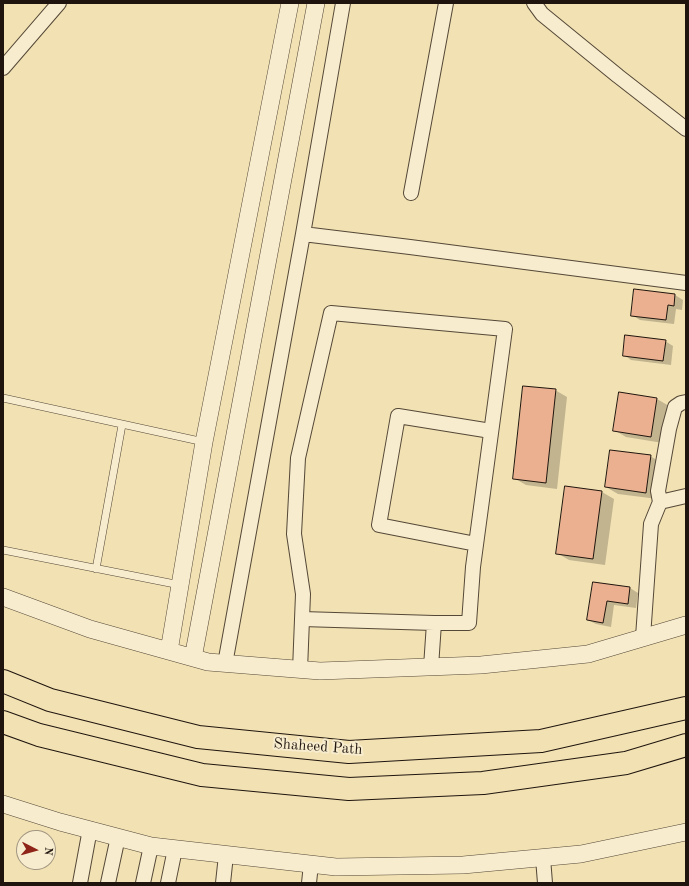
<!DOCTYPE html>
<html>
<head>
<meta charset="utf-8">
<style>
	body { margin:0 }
	#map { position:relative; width:689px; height:886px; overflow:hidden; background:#f2e1b3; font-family:"Old Standard TT",serif }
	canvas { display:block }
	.frame { position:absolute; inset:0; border:4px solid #1f150e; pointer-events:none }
	.north { position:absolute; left:16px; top:830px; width:40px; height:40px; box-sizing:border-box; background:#f7ecce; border:1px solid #a19681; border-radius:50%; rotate:96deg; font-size:11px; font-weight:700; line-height:16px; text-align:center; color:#1f150e }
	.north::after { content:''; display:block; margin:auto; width:14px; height:18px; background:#8f2418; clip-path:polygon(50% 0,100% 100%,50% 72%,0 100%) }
</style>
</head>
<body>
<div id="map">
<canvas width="689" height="886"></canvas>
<div class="frame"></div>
<div class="north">N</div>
</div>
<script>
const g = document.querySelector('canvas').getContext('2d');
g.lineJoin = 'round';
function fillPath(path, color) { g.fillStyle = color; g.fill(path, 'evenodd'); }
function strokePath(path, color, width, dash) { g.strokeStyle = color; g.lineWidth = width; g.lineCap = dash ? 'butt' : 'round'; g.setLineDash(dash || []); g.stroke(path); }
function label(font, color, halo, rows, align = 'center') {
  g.font = font + ' "Old Standard TT",serif'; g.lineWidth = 4; g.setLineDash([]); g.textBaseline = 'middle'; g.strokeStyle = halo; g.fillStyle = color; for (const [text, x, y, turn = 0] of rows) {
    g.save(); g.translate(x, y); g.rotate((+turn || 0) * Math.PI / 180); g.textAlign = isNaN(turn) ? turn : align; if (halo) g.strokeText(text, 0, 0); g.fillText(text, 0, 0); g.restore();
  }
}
fillPath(new Path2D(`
	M 635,290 L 675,295 L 683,300 L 682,310 L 676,309 L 674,324 L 640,320 L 632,315 Z
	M 665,341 L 673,346 L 671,365 L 631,360 L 624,355 Z
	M 555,390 L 567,397 L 557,489 L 526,485 L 514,478 Z
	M 620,394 L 657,399 L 669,406 L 663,443 L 626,437 L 614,430 Z
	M 650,456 L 662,463 L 658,499 L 618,494 L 606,487 Z
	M 602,492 L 614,499 L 605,565 L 569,560 L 557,553 Z
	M 594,583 L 630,588 L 638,593 L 636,608 L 614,605 L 611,627 L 596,624 L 588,620 Z`), '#0003');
const building = new Path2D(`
	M 634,289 L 675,294 L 674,306 L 668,305 L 666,320 L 631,316 Z
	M 625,335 L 666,340 L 663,361 L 623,356 Z
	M 523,386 L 556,389 L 546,483 L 513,479 Z
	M 619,392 L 657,398 L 651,437 L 613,431 Z
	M 610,450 L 651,455 L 646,493 L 605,487 Z
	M 565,486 L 602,491 L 593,559 L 556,554 Z
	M 593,582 L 630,587 L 628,604 L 607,601 L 603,623 L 587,620 Z`);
fillPath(building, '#eab08f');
strokePath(building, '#1f150e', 1);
const service = new Path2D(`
	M 3,398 L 204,442
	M 3,550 L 180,585
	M 96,569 L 122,425`);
const minor = new Path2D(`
	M 534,3 L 542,14 L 618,76 L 686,129
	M 3,68 L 59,3
	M 411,193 L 446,3
	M 303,234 L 410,247 L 686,283
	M 660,502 L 686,496
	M 476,544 L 379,525 L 398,416 L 491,431
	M 302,619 L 434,623
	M 643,637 L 651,524 L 660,502 L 658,491 L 669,429 L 675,407 L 681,403 L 686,402
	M 225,664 L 303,234 L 343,3
	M 300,670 L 303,594 L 294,534 L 298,458 L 331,313 L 505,329 L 473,567 L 469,623 L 434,623 L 431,667
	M 543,858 L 545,883
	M 80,883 L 90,829
	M 108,883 L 118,837
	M 143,883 L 151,846
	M 168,883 L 175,849
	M 223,883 L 226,855
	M 309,883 L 311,864`);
const tertiary = new Path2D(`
	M 3,597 L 90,629 L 208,662 L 320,671 L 481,665 L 588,654 L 686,625
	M 169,651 L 204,442 L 290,3
	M 193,658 L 316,3
	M 3,804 L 60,822 L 151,846 L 336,867 L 463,865 L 581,854 L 686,832`);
const trunk = new Path2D(`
	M 3,681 L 50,700 L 198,737 L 349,752 L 541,741 L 686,708
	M 3,722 L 39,735 L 202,775 L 349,789 L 483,783 L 626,763 L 686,745`);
strokePath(service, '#544837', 8);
strokePath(minor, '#544837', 16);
strokePath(tertiary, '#544837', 18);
strokePath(trunk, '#1f150e', 24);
strokePath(service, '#f7ecce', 7);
strokePath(minor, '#f7ecce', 14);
strokePath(tertiary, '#f7ecce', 17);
strokePath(trunk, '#f2e1b3', 22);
label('15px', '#1f150e', '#f7ecce', [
	["Shaheed Path",318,747,4]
]);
</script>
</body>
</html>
